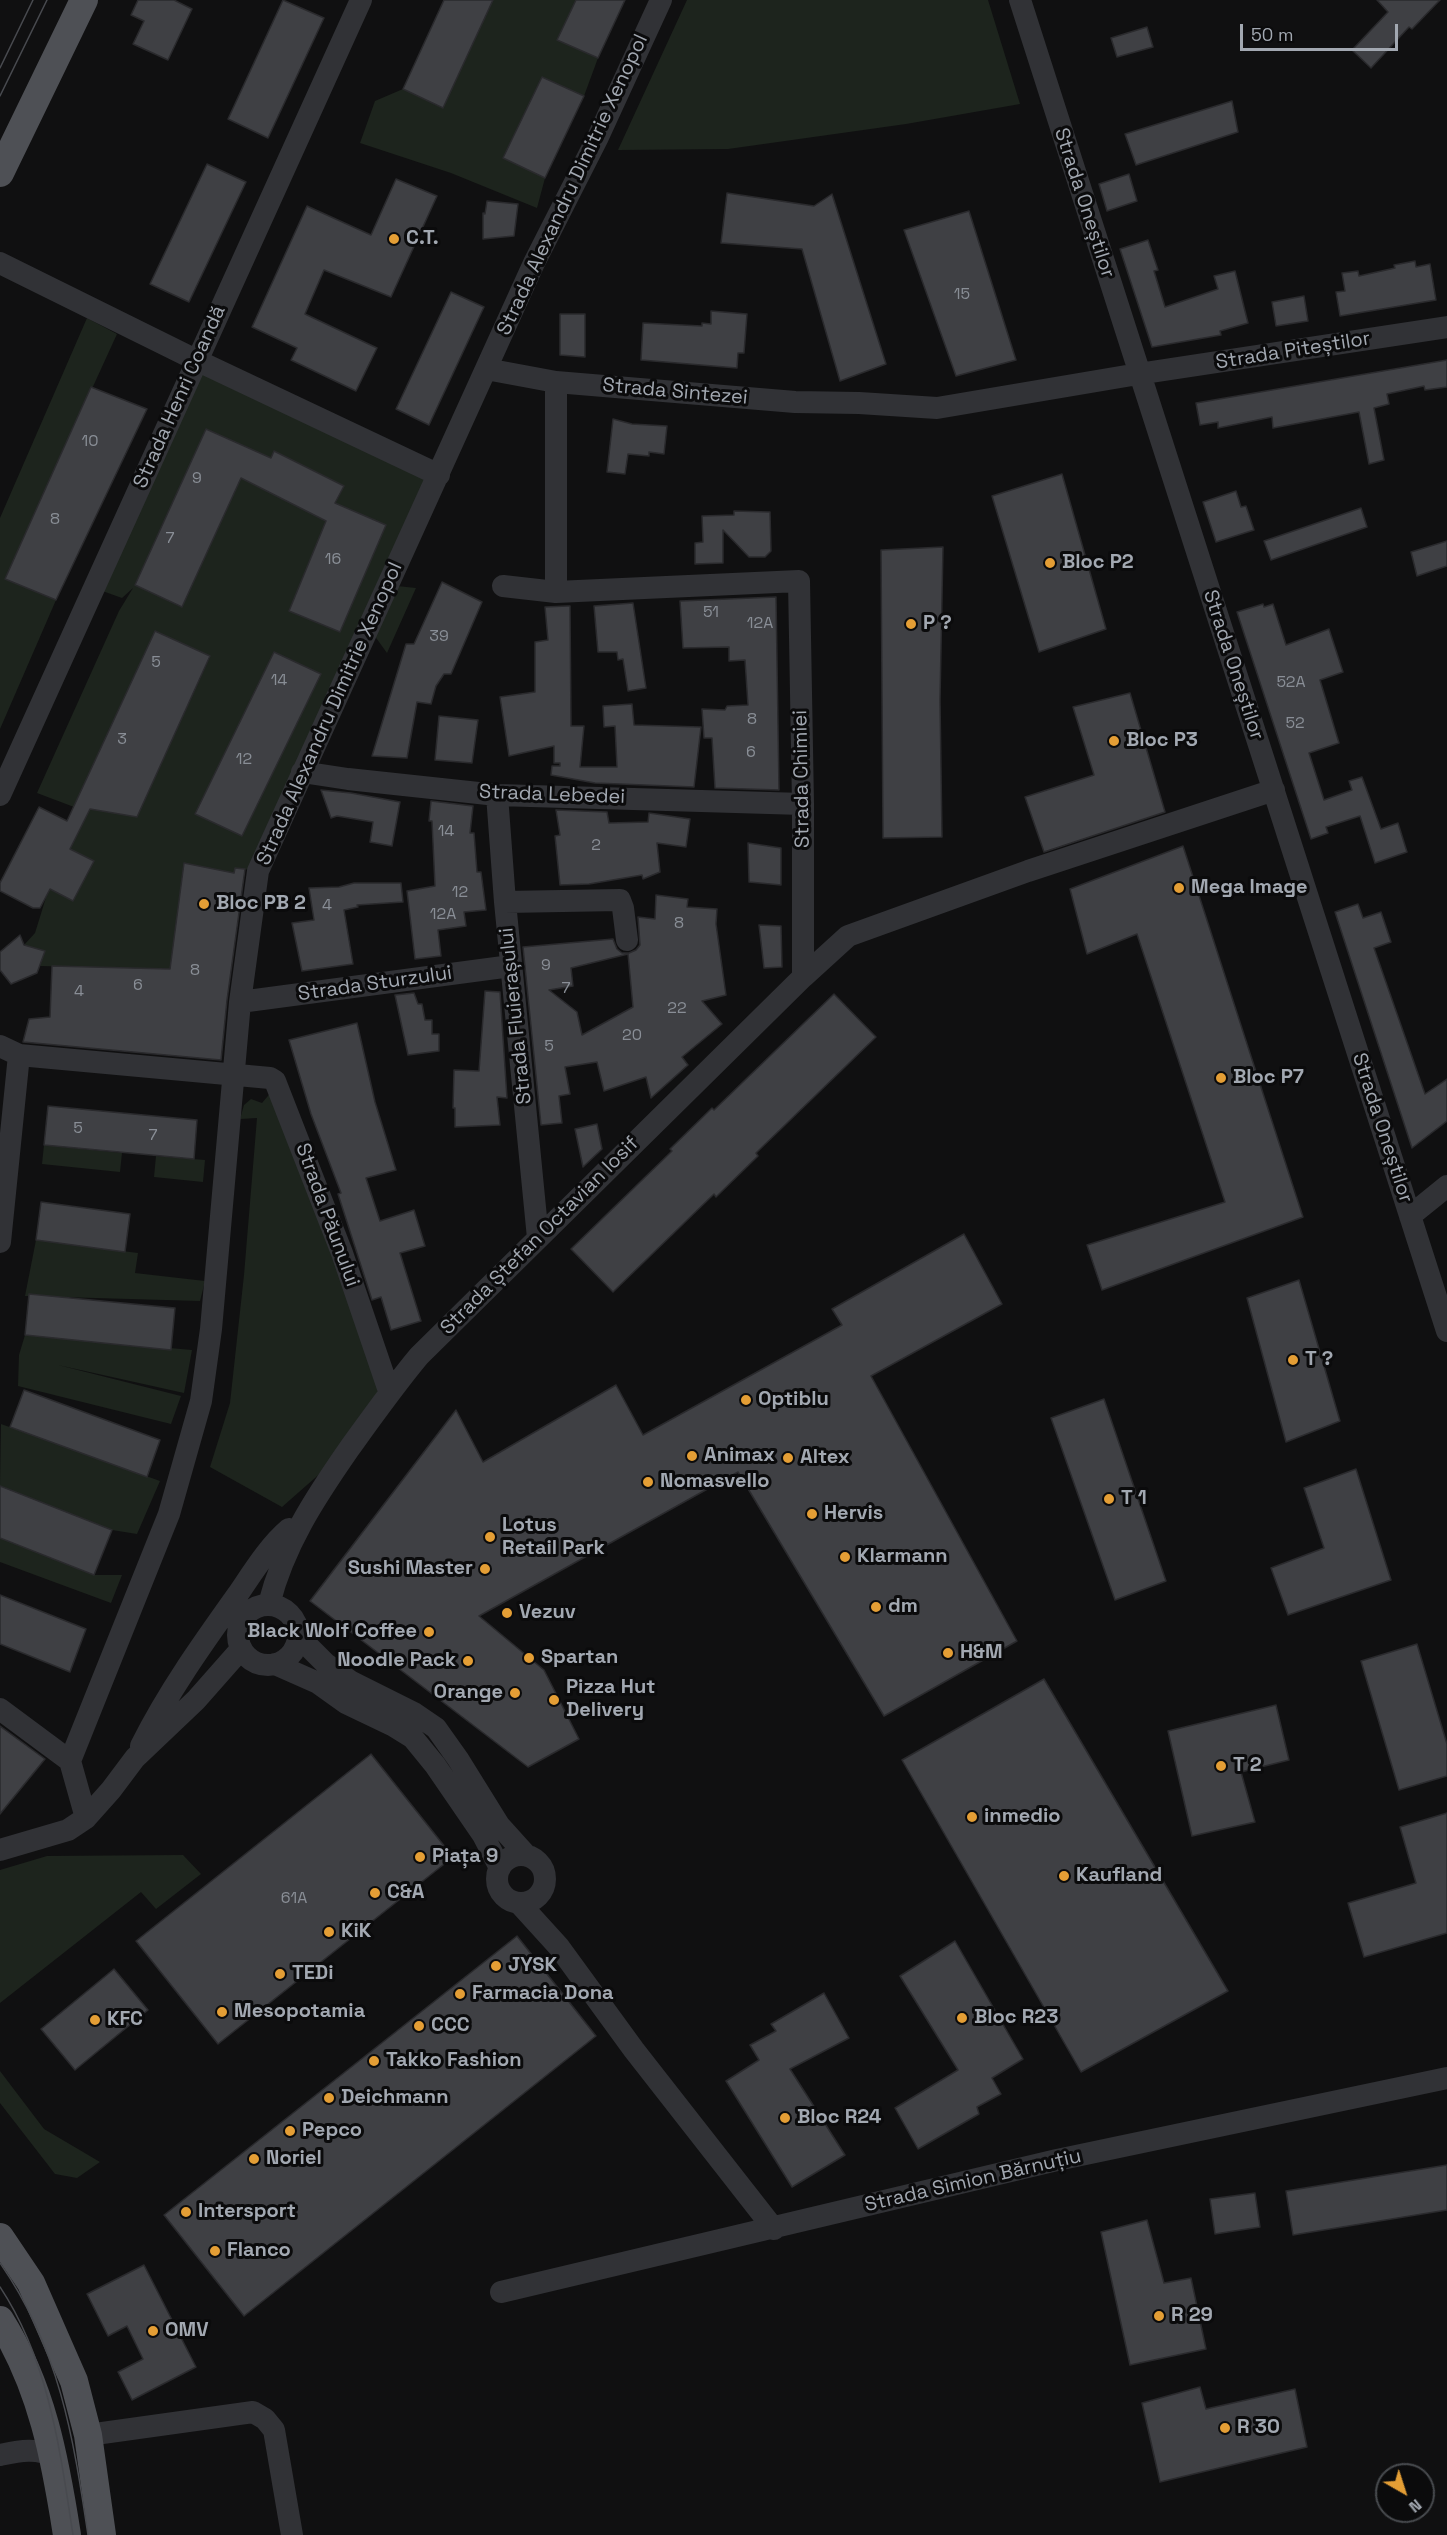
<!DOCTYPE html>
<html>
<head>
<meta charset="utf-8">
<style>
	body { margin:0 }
	#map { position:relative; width:1447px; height:2535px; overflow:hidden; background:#101011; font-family:"Space Grotesk",sans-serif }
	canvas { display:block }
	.north { position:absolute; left:1375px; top:2463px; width:60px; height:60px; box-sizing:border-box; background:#0b0b0c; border:2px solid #474a4e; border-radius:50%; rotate:141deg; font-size:16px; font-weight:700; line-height:24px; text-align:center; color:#a2a8b1 }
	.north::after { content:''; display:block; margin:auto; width:21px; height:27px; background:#e49e35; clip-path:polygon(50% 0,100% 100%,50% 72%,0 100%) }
	.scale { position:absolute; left:1240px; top:24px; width:158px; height:27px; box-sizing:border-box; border:3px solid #a2a8b1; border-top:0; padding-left:8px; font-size:18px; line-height:21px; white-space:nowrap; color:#a2a8b1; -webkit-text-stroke:4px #0b0b0c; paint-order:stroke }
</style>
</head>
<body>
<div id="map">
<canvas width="1447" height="2535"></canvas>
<div class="north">N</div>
<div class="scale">50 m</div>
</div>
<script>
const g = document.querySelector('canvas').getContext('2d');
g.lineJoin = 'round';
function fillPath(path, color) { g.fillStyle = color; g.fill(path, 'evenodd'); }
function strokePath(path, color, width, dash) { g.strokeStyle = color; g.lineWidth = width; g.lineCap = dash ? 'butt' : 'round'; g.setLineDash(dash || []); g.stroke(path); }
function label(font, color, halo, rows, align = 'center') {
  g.font = font + ' "Space Grotesk",sans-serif'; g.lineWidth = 6; g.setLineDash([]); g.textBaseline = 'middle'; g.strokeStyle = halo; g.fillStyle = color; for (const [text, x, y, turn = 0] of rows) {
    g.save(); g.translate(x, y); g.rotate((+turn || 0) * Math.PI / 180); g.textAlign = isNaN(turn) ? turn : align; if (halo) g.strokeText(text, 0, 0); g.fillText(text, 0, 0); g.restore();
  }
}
fillPath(new Path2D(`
	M 493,0 L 576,0 L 558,40 L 598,58 L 584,96 L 542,77 L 503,158 L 545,178 L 537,208 L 451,173 L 360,143 L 375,101 L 403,89 L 442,108 Z
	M 687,0 L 988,0 L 1020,104 L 906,124 L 728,149 L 618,150 Z
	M 87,318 L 117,334 L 5,579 L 56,600 L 0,729 L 0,518 Z
	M 196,360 L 439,475 L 258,871 L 236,868 L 234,873 L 184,863 L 170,969 L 40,966 L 45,951 L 24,945 L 35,933 L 74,807 L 37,793 L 119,611 L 133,588 L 122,598 L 94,588 ZM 206,430 L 181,607 L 135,585 ZM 274,452 L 344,486 L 326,521 ZM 155,631 L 210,657 L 137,816 L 74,806 ZM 274,652 L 320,674 L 196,813 Z
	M 397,586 L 416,588 L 387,653 L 374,635 Z
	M 278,1084 L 381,1370 L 376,1401 L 324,1470 L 282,1507 L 210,1467 L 230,1403 L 244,1275 L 257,1118 L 240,1119 L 244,1105 L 251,1099 L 262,1103 Z
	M 44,1145 L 122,1153 L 120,1172 L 42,1164 Z
	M 156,1156 L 205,1160 L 203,1182 L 154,1177 Z
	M 36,1240 L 138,1253 L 135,1273 L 205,1281 L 200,1301 L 25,1296 Z
	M 25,1335 L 192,1350 L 184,1393 L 58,1365 L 181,1396 L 171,1424 L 18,1386 L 19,1355 Z
	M 1,1424 L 160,1481 L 137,1534 L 112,1530 L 0,1486 Z
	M 0,1538 L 94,1575 L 122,1575 L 111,1603 L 0,1562 Z
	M 183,1855 L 201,1874 L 156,1909 L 141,1892 L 0,2003 L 0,1870 L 47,1856 Z
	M 0,2071 L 44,2129 L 100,2162 L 77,2178 L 55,2174 L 0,2103 Z`), '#1d241d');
const building = new Path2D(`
	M 138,0 L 174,0 L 192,9 L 168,60 L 133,44 L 144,21 L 131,15 Z
	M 283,0 L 324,18 L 268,138 L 228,119 Z
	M 444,0 L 493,0 L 443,108 L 403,89 Z
	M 576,0 L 625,0 L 598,58 L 557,40 Z
	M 1377,0 L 1440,0 L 1412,29 L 1409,27 L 1371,68 L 1352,50 L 1388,12 Z
	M 1147,27 L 1153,47 L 1117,57 L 1111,38 Z
	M 542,77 L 584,96 L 545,178 L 503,158 Z
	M 1232,101 L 1238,132 L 1136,165 L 1125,134 Z
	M 207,164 L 246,182 L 189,302 L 150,284 Z
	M 1129,174 L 1137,201 L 1107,211 L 1099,184 Z
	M 396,179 L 437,196 L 391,297 L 324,270 L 305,314 L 377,348 L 356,391 L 291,360 L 297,348 L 252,327 L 307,206 L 371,235 Z
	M 727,193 L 814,206 L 832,194 L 886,364 L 840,381 L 802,249 L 721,243 Z
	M 487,201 L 518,204 L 514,236 L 483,239 L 483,213 L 485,214 Z
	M 969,211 L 1016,360 L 956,376 L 904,230 Z
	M 1148,240 L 1158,270 L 1154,271 L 1165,307 L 1218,289 L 1214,276 L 1235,271 L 1248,323 L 1220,331 L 1221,335 L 1152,347 L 1120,249 Z
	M 1415,261 L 1416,267 L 1430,264 L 1436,300 L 1340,316 L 1336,292 L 1345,291 L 1342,273 L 1358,271 L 1359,276 L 1395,268 L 1394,265 Z
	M 451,292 L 484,307 L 429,425 L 396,409 Z
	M 1304,296 L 1308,321 L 1276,326 L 1272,302 Z
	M 711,311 L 747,314 L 744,353 L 738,353 L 737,368 L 641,360 L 643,323 L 702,326 L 702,323 L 711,324 Z
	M 560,314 L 585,314 L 585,357 L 560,355 Z
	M 1447,360 L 1447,387 L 1425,390 L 1424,386 L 1387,394 L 1389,404 L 1374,408 L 1384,460 L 1369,464 L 1359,412 L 1273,428 L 1272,417 L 1218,428 L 1218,422 L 1200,425 L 1196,403 Z
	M 91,387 L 147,409 L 56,600 L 5,579 Z
	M 613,419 L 632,424 L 667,426 L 664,454 L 649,452 L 649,456 L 628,454 L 625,474 L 607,472 Z
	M 206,429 L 271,458 L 274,451 L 344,486 L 335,503 L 386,525 L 340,632 L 289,611 L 326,521 L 241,478 L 182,607 L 135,585 Z
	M 1062,474 L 1106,629 L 1039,652 L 992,496 Z
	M 1236,491 L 1241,507 L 1246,506 L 1254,530 L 1216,542 L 1203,502 Z
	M 1361,508 L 1367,527 L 1271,560 L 1264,541 Z
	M 734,511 L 770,512 L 771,551 L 765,557 L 749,557 L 723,530 L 723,563 L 695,564 L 695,543 L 703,542 L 702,516 L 734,515 Z
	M 1447,541 L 1447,566 L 1417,576 L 1411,552 Z
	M 943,547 L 940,700 L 942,837 L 883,838 L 881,550 Z
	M 442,582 L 482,602 L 451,674 L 444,674 L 436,686 L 431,704 L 417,702 L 407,758 L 372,756 L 406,644 L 414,644 Z
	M 776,597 L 779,790 L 715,788 L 712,738 L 704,738 L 702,709 L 725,710 L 727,706 L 748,705 L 745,660 L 729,661 L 729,647 L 683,648 L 680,601 Z
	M 633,603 L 646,688 L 628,691 L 623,659 L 618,660 L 617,652 L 598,652 L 594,606 Z
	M 1263,604 L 1264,607 L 1273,604 L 1286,645 L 1329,629 L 1343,672 L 1320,680 L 1339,743 L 1309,753 L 1324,800 L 1352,790 L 1349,781 L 1362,777 L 1381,829 L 1398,823 L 1407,852 L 1375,863 L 1360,816 L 1326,827 L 1328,833 L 1311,839 L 1237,612 Z
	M 567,606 L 570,606 L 571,726 L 584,726 L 580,767 L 617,767 L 615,726 L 604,727 L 603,706 L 632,704 L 634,725 L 701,727 L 694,787 L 595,783 L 551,775 L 552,766 L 560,766 L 560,763 L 554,763 L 554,746 L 509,756 L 500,697 L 535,692 L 535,642 L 548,640 L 545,607 Z
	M 155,631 L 210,656 L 137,817 L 90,809 L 70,849 L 94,861 L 73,901 L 50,889 L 40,908 L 33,908 L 0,891 L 0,883 L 39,807 L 67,821 Z
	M 274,652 L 321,674 L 242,836 L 195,814 Z
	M 1130,693 L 1165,812 L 1044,852 L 1025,797 L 1094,775 L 1073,707 Z
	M 439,716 L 478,720 L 472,763 L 435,760 Z
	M 321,790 L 351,793 L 400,802 L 392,846 L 370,842 L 373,822 L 337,816 L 331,818 Z
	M 431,801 L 473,806 L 470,833 L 474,833 L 477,872 L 481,872 L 486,910 L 464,912 L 466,926 L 438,930 L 441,956 L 415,959 L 407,891 L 435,886 L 432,821 L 429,821 Z
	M 556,810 L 607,812 L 609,823 L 648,822 L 649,813 L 690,819 L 686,847 L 657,843 L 660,872 L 643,879 L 642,875 L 589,884 L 560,885 L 555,836 L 560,835 Z
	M 748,843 L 781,848 L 781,885 L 749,882 Z
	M 1183,846 L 1303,1217 L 1102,1290 L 1087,1245 L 1225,1202 L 1137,934 L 1087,954 L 1070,889 Z
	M 184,863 L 234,873 L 235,868 L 245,869 L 227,1000 L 221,1060 L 23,1042 L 29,1019 L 50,1017 L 52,966 L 170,969 Z
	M 354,883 L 401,883 L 403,902 L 357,905 L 358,907 L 344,910 L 353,964 L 302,971 L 292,923 L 314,920 L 309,888 L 339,887 Z
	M 656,895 L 688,899 L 687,907 L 717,909 L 716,924 L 726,995 L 702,1001 L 722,1024 L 682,1057 L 688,1065 L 651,1098 L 646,1077 L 604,1091 L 597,1062 L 565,1067 L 570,1094 L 559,1096 L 562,1123 L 541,1125 L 523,947 L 613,939 L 617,949 L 622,953 L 629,953 L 636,950 L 640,945 L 638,917 L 655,919 ZM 628,954 L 633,1007 L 582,1035 L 577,1012 L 549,990 L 573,986 L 571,968 Z
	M 1358,904 L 1363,918 L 1381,912 L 1391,942 L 1374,948 L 1425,1094 L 1447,1079 L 1447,1121 L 1412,1148 L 1335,912 Z
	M 759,925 L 781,926 L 782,967 L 764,968 Z
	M 20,935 L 24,945 L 45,951 L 37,973 L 11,984 L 0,970 L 0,952 Z
	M 485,991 L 500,992 L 507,1098 L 497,1097 L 500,1125 L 455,1127 L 455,1108 L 453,1108 L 454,1070 L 479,1071 Z
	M 414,993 L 418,1004 L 422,1004 L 425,1020 L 432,1020 L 432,1034 L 439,1034 L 439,1051 L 408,1055 L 395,995 Z
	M 834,994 L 876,1037 L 756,1153 L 758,1156 L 716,1197 L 714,1194 L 613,1292 L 571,1249 L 672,1151 L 670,1149 L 712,1108 L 714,1110 Z
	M 357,1023 L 375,1102 L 396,1170 L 366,1178 L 380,1221 L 414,1210 L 425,1246 L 400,1253 L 421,1321 L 391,1330 L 381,1297 L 372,1300 L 338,1194 L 341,1193 L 311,1114 L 289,1040 Z
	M 48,1106 L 197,1120 L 194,1159 L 44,1145 Z
	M 597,1124 L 602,1149 L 583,1167 L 575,1129 Z
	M 41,1202 L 130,1214 L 125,1252 L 36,1240 Z
	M 964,1234 L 1002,1304 L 871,1376 L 1017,1641 L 884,1716 L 738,1472 L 479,1616 L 544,1670 L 579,1739 L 528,1767 L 310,1601 L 456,1410 L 483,1462 L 616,1385 L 643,1435 L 842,1325 L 832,1309 Z
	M 1299,1280 L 1340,1421 L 1286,1442 L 1247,1298 Z
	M 29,1294 L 175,1308 L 171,1350 L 25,1335 Z
	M 24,1390 L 160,1440 L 147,1477 L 10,1427 Z
	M 1104,1399 L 1166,1581 L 1115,1600 L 1051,1418 Z
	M 1356,1469 L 1391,1580 L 1288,1615 L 1271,1568 L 1324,1548 L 1304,1488 Z
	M 0,1486 L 112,1530 L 94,1575 L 0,1538 Z
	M 0,1595 L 86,1629 L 70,1672 L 0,1644 Z
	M 1417,1644 L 1447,1744 L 1447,1776 L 1399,1790 L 1361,1661 Z
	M 1044,1679 L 1228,1991 L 1081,2072 L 902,1760 Z
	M 1276,1705 L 1289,1760 L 1241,1772 L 1255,1822 L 1192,1836 L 1168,1731 Z
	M 0,1726 L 45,1759 L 0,1814 Z
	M 371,1754 L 453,1857 L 218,2044 L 136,1941 Z
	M 1447,1813 L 1447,1933 L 1364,1957 L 1348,1903 L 1416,1883 L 1400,1827 Z
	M 517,1936 L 596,2036 L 244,2316 L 164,2215 Z
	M 955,1941 L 1023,2059 L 992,2078 L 1001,2094 L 977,2107 L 979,2114 L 918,2149 L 895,2108 L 958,2070 L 900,1976 Z
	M 114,1969 L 148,2010 L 75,2070 L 41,2029 Z
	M 824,1993 L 849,2038 L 790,2069 L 845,2155 L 792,2187 L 726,2081 L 759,2060 L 750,2045 L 776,2031 L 771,2024 Z
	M 1447,2165 L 1447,2210 L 1293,2235 L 1286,2191 Z
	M 1255,2193 L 1260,2227 L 1215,2234 L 1210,2199 Z
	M 1147,2220 L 1164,2283 L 1191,2278 L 1206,2349 L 1130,2365 L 1101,2232 Z
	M 144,2265 L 196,2367 L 132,2400 L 118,2372 L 143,2359 L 127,2326 L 108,2336 L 87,2294 Z
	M 1200,2387 L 1206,2409 L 1295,2389 L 1307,2447 L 1160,2482 L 1142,2403 Z`);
fillPath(building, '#3f4044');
strokePath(building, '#2a2a2d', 1.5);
strokePath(new Path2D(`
	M 1020,0 L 1447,1331
	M 0,263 L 196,360 L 439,475
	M 486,369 L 556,382 L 556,592
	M 556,382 L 795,402 L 859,403 L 937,408 L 1138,374 L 1447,327
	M 503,586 L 556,592 L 799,581 L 803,804 L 803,977
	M 302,772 L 348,779 L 497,795 L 803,804
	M 0,795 L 361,0
	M 497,795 L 505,902 L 538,1238
	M 505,902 L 620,900 L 623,908 L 627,940
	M 240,1002 L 511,966
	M 0,1046 L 19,1055 L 270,1078 L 275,1081 L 342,1253 L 389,1391
	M 1410,1216 L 1447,1186
	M 0,1242 L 19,1055
	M 269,1604 C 284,1545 315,1498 349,1449 C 372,1417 394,1386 419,1356 L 803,977 L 848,936 L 1028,871 L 1274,790
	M238 1635a30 30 0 1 1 60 0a30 30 0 1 1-60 0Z
	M 298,1636 L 326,1664 L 350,1681 L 414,1713 L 436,1728 L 458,1759 L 499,1825 L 527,1856
	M 275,1664 L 318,1683 L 346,1703 L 392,1725 L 413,1738 L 435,1765 L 483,1835 L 500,1868
	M 0,1709 L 70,1761
	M 141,1746 C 168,1692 203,1643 238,1594 C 253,1572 269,1546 289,1529
	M 86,1818 L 70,1761 L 169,1514 L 201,1401 L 211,1329 L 240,1002 L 258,871 L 534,263 L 598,137 L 661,0
	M 0,1850 L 68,1830 L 86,1818 L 111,1790 L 135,1758 L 196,1700 L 241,1649
	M497 1879a24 24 0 1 1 48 0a24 24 0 1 1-48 0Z
	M 519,1903 L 559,1947 L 634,2050 L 774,2229
	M 501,2292 L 1057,2160 L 1447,2078
	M 88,2435 L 253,2412 L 265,2419 L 274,2430 L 292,2535
	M 0,2455 C 19,2451 37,2447 55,2457`), '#313236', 22);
strokePath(new Path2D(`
	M 0,173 L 84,0
	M 0,2237 L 31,2283 L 74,2381 L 88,2435 L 102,2535
	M 0,2320 C 42,2387 55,2458 67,2535`), '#4e5055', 28);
strokePath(new Path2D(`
	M 0,68 L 33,0
	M 0,96 L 47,0
	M 0,2263 C 59,2348 73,2435 88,2535
	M 0,2287 C 49,2361 60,2450 73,2535`), '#484a4f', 1.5);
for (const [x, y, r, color] of [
	[394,239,6,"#e49e35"],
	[1050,563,6,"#e49e35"],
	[911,624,6,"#e49e35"],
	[1114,741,6,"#e49e35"],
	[1179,888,6,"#e49e35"],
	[204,904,6,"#e49e35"],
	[1221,1078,6,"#e49e35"],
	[1293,1360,6,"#e49e35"],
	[746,1400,6,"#e49e35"],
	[692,1456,6,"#e49e35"],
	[788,1458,6,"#e49e35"],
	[648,1482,6,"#e49e35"],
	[1109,1499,6,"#e49e35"],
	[812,1514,6,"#e49e35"],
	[490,1537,6,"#e49e35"],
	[845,1557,6,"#e49e35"],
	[485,1569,6,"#e49e35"],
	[876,1607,6,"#e49e35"],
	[507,1613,6,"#e49e35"],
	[429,1632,6,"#e49e35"],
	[948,1653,6,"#e49e35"],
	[529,1658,6,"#e49e35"],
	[468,1661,6,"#e49e35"],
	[515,1693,6,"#e49e35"],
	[554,1700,6,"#e49e35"],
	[1221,1766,6,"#e49e35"],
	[972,1817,6,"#e49e35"],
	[420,1857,6,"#e49e35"],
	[1064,1876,6,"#e49e35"],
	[375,1893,6,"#e49e35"],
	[329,1932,6,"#e49e35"],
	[496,1966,6,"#e49e35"],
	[280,1974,6,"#e49e35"],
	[460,1994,6,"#e49e35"],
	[222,2012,6,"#e49e35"],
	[962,2018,6,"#e49e35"],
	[95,2020,6,"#e49e35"],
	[419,2026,6,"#e49e35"],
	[374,2061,6,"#e49e35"],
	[329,2098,6,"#e49e35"],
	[785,2118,6,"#e49e35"],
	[290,2131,6,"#e49e35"],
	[254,2159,6,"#e49e35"],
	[186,2212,6,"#e49e35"],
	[215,2251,6,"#e49e35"],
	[1159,2316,6,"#e49e35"],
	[153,2331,6,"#e49e35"],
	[1225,2428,6,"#e49e35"]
]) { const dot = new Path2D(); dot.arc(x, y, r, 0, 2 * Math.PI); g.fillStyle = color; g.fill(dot); strokePath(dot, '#0b0b0c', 2); }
label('16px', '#898e96', null, [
	["15",962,295],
	["10",90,442],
	["9",197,479],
	["8",55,520],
	["7",170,539],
	["16",333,560],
	["51",711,613],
	["12A",760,624],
	["39",439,637],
	["5",156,663],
	["14",279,681],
	["52A",1291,683],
	["8",752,720],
	["52",1295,724],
	["3",122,740],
	["6",751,753],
	["12",244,760],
	["14",446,832],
	["2",596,846],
	["12",460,893],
	["4",327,906],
	["12A",443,915],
	["8",679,924],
	["9",546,966],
	["8",195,971],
	["6",138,986],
	["7",566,989],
	["4",79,992],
	["22",677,1009],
	["20",632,1036],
	["5",549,1047],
	["5",78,1129],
	["7",153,1136],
	["61A",294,1899]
]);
label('20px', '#a2a8b1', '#0b0b0c', [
	["Strada Alexandru Dimitrie Xenopol",573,185,-65],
	["Strada Oneștilor",1084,203,72],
	["Strada Piteștilor",1293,351,-9],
	["Strada Sintezei",675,392,5],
	["Strada Henri Coandă",180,397,-66],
	["Strada Oneștilor",1233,665,72],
	["Strada Alexandru Dimitrie Xenopol",330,714,-66],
	["Strada Chimiei",802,779,-91],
	["Strada Lebedei",552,795,2],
	["Strada Sturzului",375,984,-8],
	["Strada Fluierașului",516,1016,-96],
	["Strada Oneștilor",1382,1128,72],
	["Strada Păunului",327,1215,70],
	["Strada Ștefan Octavian Iosif",540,1236,-45],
	["Strada Simion Bărnuțiu",973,2181,-13]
]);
label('bold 20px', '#a2a8b1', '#0b0b0c', [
	["C.T.",406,239],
	["Bloc P2",1062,563],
	["P ?",923,624],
	["Bloc P3",1126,741],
	["Mega Image",1191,888],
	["Bloc PB 2",216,904],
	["Bloc P7",1233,1078],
	["T ?",1305,1360],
	["Optiblu",758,1400],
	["Animax",704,1456],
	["Altex",800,1458],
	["Nomasvello",660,1482],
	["T 1",1121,1499],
	["Hervis",824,1514],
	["Lotus",502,1526],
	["Retail Park",502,1549],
	["Klarmann",857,1557],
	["Sushi Master",473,1569,"right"],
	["dm",888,1607],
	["Vezuv",519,1613],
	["Black Wolf Coffee",417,1632,"right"],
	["H&M",960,1653],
	["Spartan",541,1658],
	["Noodle Pack",456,1661,"right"],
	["Pizza Hut",566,1688],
	["Delivery",566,1711],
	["Orange",503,1693,"right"],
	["T 2",1233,1766],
	["inmedio",984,1817],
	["Piața 9",432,1857],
	["Kaufland",1076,1876],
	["C&A",387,1893],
	["KiK",341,1932],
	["JYSK",508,1966],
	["TEDi",292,1974],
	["Farmacia Dona",472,1994],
	["Mesopotamia",234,2012],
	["Bloc R23",974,2018],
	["KFC",107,2020],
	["CCC",431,2026],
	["Takko Fashion",386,2061],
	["Deichmann",341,2098],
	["Bloc R24",797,2118],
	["Pepco",302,2131],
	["Noriel",266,2159],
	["Intersport",198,2212],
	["Flanco",227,2251],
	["R 29",1171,2316],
	["OMV",165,2331],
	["R 30",1237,2428]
], 'left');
</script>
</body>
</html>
